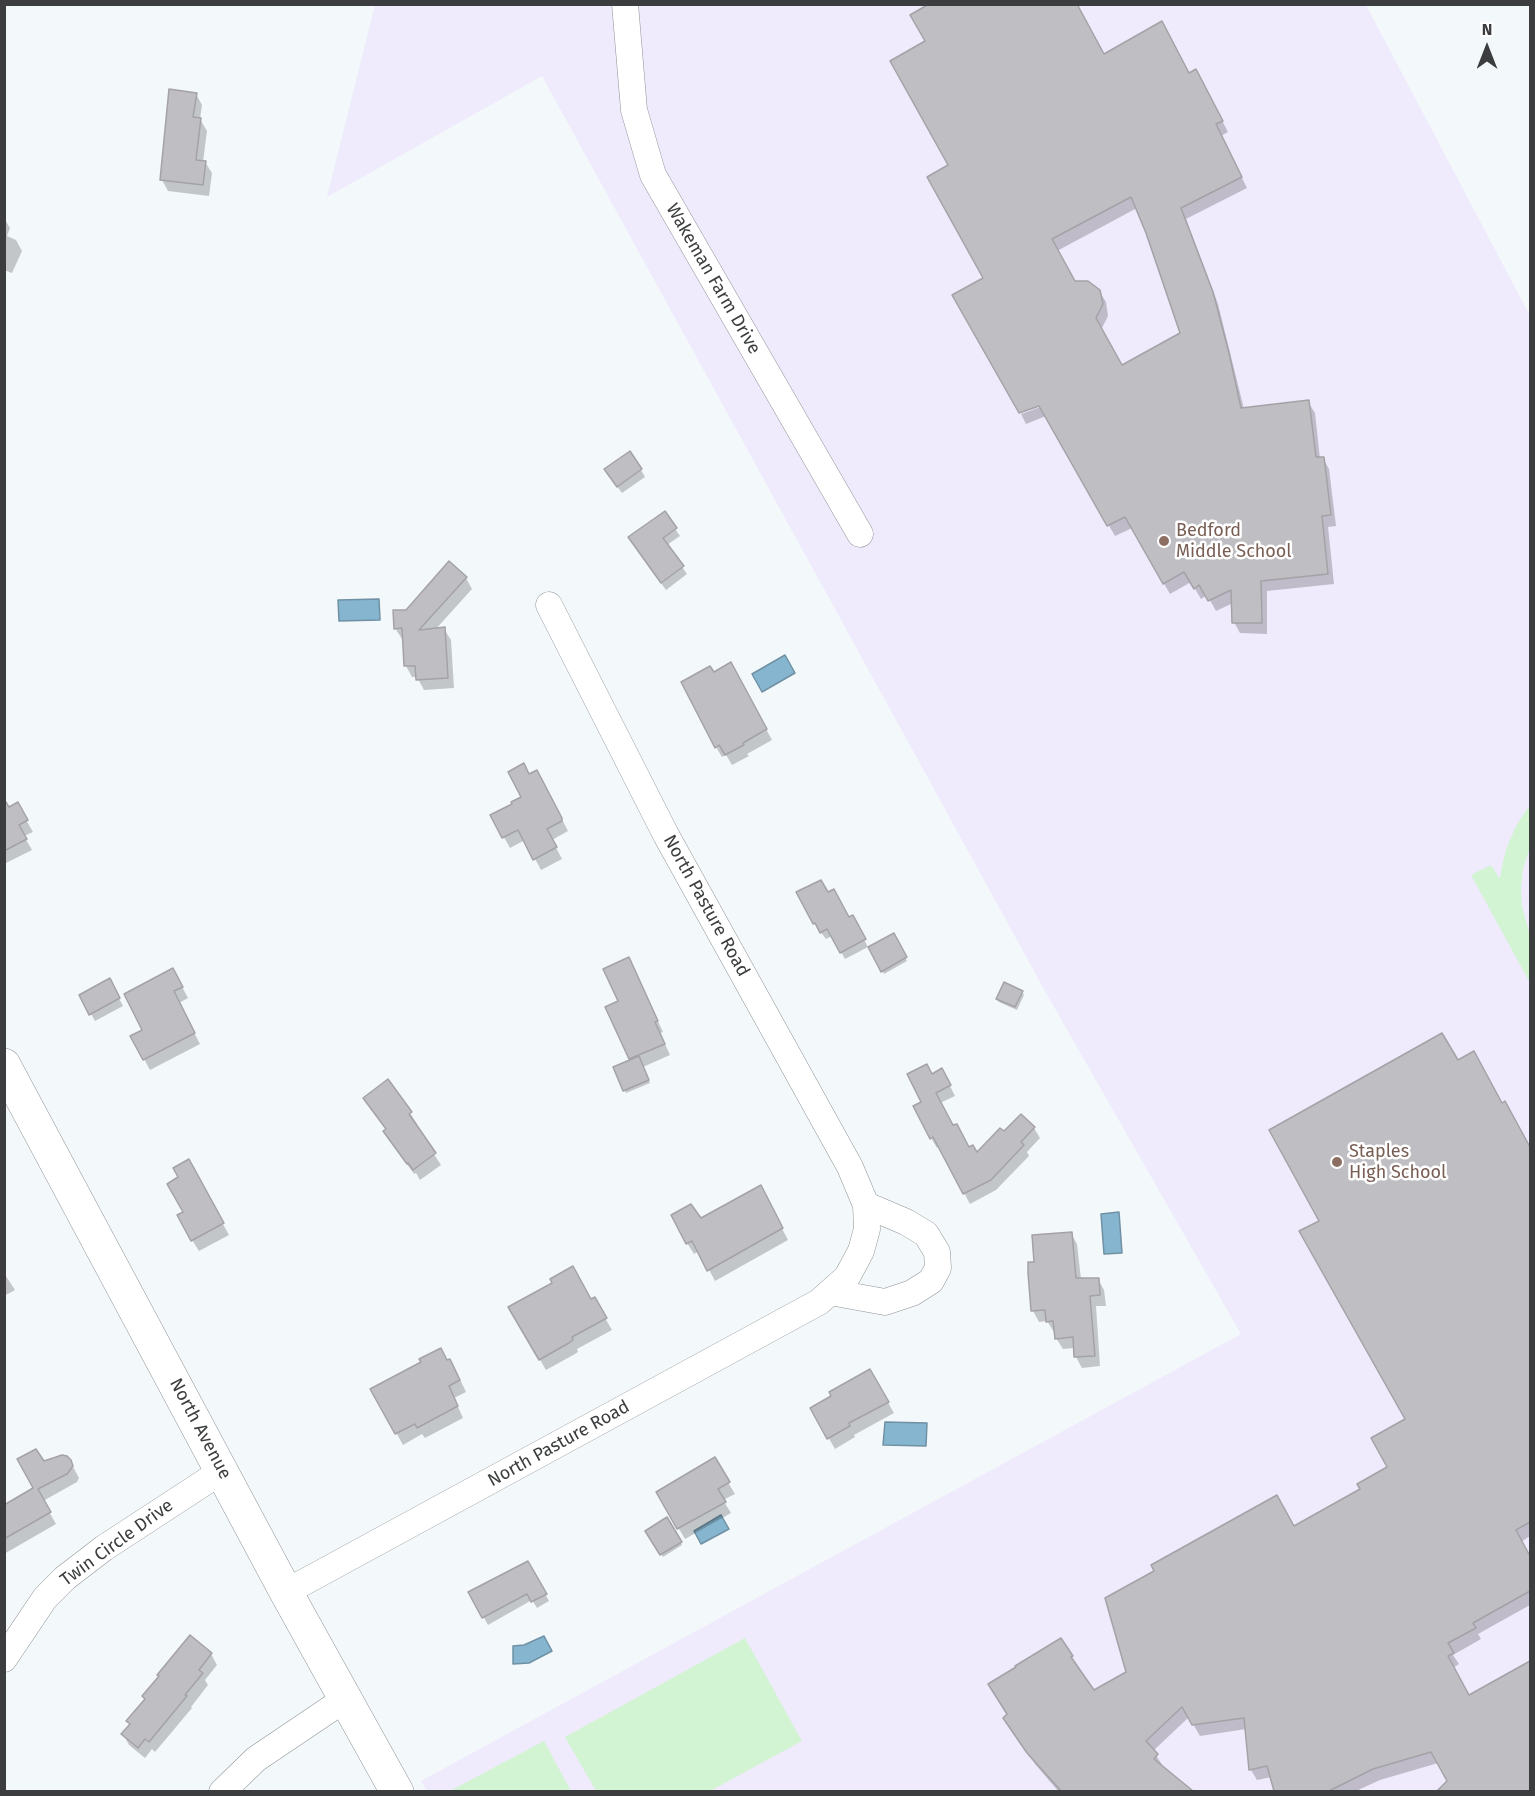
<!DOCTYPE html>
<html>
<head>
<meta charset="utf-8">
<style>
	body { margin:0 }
	#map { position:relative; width:1535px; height:1796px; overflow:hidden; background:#f3f8fb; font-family:"Fira Sans",sans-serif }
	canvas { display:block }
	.frame { position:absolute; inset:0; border:6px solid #3b3d3e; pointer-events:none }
	.north { position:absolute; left:1457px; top:18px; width:60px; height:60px; -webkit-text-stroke:4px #fff; paint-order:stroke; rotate:0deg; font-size:16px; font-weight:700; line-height:24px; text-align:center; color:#3b3d3e }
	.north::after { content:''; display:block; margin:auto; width:21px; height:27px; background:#3b3d3e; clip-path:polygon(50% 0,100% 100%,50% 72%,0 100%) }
</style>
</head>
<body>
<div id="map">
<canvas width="1535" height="1796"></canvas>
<div class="frame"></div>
<div class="north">N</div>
</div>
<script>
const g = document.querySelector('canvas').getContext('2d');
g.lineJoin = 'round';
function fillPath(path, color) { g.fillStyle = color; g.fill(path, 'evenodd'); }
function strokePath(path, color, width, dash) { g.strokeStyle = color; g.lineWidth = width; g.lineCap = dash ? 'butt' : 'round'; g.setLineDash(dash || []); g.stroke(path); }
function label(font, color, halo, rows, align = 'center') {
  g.font = font + ' "Fira Sans",sans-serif'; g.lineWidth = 5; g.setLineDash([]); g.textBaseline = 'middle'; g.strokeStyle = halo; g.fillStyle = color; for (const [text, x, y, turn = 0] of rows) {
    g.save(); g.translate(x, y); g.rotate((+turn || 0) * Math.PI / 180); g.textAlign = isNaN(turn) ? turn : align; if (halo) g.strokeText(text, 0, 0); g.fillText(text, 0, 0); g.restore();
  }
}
fillPath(new Path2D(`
	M 375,5 L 1366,5 L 1530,316 L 1530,1791 L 427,1791 L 421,1781 L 1241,1334 L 1045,991 L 542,76 L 327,197 Z`), '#efeafc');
fillPath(new Path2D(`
	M 1530,805 L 1530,847 L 1523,869 L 1521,888 L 1522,907 L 1530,935 L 1530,983 L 1471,875 L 1491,865 L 1500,879 C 1503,852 1513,827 1530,805 Z
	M 745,1638 L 802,1741 L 710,1791 L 596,1791 L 565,1737 Z
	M 544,1741 L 571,1791 L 450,1791 Z`), '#d3f4d3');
const water = new Path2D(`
	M 379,599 L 380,620 L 339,621 L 338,600 Z
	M 785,655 L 795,673 L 762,692 L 752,674 Z
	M 1119,1212 L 1122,1253 L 1104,1254 L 1101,1214 Z
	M 885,1422 L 927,1423 L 926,1446 L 883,1445 Z
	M 721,1515 L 729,1529 L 701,1544 L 694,1531 Z
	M 544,1636 L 552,1651 L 529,1663 L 513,1664 L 513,1646 L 524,1645 Z`);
fillPath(water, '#86b5cf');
strokePath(water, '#7091a4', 1.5);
fillPath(new Path2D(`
	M 1104,56 L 1189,75 L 1202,82 L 1228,132 L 1221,136 L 1247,188 L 1186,219 L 1218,304 L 1244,409 L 1308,402 L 1315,413 L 1320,459 L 1323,458 L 1329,469 L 1336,526 L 1328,527 L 1334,584 L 1267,591 L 1267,634 L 1240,633 L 1234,622 L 1233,603 L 1216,611 L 1207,595 L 1201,599 L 1191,582 L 1170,594 L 1132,528 L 1115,536 L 1046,416 L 1026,424 L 1021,414 L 1046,405 L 985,278 L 950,165 ZM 1137,208 L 1147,232 L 1182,334 L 1122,367 L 1101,330 L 1108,316 L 1106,302 L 1099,291 L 1075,282 L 1057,251 Z
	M 196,94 L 202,105 L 200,119 L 207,131 L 203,162 L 205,162 L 212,173 L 209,196 L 168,191 L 162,180 Z
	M 4,218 L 10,228 L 7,236 L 16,240 L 22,251 L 12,273 L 4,270 Z
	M 641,470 L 645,477 L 622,493 L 610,477 Z
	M 664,513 L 680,536 L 667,545 L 687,574 L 666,590 L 634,545 Z
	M 466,578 L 472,589 L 435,630 L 444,629 L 451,640 L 454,688 L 424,690 L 417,677 L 412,677 L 406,666 L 404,639 L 402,639 L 395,628 Z
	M 713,674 L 737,675 L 772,740 L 747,754 L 749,756 L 732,765 L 726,755 L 722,757 L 716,747 Z
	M 543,783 L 568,831 L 552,840 L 562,859 L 541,870 L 525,840 L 510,848 L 492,816 L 514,805 Z
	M 4,800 L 9,809 L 17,804 L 33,832 L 24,836 L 32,850 L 4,864 Z
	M 798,893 L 827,894 L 849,919 L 852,917 L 868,947 L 845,959 L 832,936 L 826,939 L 819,930 Z
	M 893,935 L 907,961 L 884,974 L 870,947 Z
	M 173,970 L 188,998 L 179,1003 L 200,1044 L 150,1070 L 144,1059 L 144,1031 Z
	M 634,970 L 663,1032 L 660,1033 L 670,1055 L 643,1067 L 650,1083 L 626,1093 L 624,1090 L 631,1061 L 607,1007 L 620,1001 Z
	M 109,980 L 123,1006 L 95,1021 L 81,996 Z
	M 1022,992 L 1024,995 L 1017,1010 L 999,1002 L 997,999 Z
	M 1457,1062 L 1502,1105 L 1504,1103 L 1530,1150 L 1530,1536 L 1521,1542 L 1530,1559 L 1530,1605 L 1478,1634 L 1481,1639 L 1453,1655 L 1459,1664 L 1453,1668 L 1469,1697 L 1527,1665 L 1530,1672 L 1530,1792 L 1439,1792 L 1449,1781 L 1438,1763 L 1380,1780 L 1354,1792 L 1276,1792 L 1272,1777 L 1257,1780 L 1251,1770 L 1246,1729 L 1200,1736 L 1189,1717 L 1153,1751 L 1163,1766 L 1162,1767 L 1190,1792 L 1059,1792 L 1035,1764 L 1011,1729 L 1061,1640 L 1094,1692 L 1128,1673 L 1294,1528 L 1362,1490 L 1390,1468 L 1407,1419 L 1321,1221 Z
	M 932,1076 L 947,1080 L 955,1096 L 940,1103 L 953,1127 L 969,1149 L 977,1154 L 1034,1128 L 1040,1138 L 1027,1152 L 1029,1156 L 996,1190 L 970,1204 L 939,1146 L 937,1148 L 931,1138 L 923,1103 Z
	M 388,1082 L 410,1113 L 417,1124 L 415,1125 L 441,1165 L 420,1180 L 416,1173 L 414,1174 L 391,1142 L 387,1130 L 371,1109 Z
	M 188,1161 L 229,1235 L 199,1251 L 192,1240 L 185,1213 L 180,1178 Z
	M 766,1198 L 788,1240 L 715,1281 L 699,1251 L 694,1254 L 687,1243 L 700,1220 Z
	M 1071,1233 L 1077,1244 L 1081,1279 L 1098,1279 L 1104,1290 L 1106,1306 L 1096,1306 L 1100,1366 L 1082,1368 L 1076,1357 L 1075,1348 L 1063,1349 L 1056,1338 L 1056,1332 L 1054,1332 L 1047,1321 L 1039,1322 L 1033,1311 L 1036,1263 Z
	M 4,1273 L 15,1290 L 4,1296 Z
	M 594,1299 L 612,1330 L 577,1349 L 578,1352 L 575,1354 L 546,1370 L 510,1308 L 591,1301 Z
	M 447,1362 L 456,1371 L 466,1392 L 454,1398 L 463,1418 L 425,1438 L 422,1434 L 403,1445 L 372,1389 Z
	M 870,1371 L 894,1413 L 854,1435 L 855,1437 L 835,1449 L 812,1409 L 833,1397 Z
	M 714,1459 L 735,1494 L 723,1500 L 731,1513 L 685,1539 L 658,1493 Z
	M 70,1461 L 79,1478 L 77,1482 L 43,1501 L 56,1524 L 4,1554 L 4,1507 L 35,1488 L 43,1463 Z
	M 666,1519 L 682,1545 L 663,1557 L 647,1531 Z
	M 528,1563 L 549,1601 L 537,1608 L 532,1600 L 488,1625 L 470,1592 Z
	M 211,1654 L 217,1665 L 205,1680 L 208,1685 L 191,1707 L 192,1708 L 155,1752 L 152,1749 L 145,1758 L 129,1745 L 123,1734 L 130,1725 L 128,1721 Z`), '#0003');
const building = new Path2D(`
	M 929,4 L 1077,4 L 1104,54 L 1162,21 L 1189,73 L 1196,69 L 1223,121 L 1216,124 L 1242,177 L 1181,208 L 1213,292 L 1229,353 L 1241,408 L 1309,400 L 1316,457 L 1324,457 L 1331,515 L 1322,516 L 1328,574 L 1261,581 L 1262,623 L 1232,623 L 1231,590 L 1208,601 L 1199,585 L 1194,589 L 1184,572 L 1163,584 L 1125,517 L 1107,526 L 1039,406 L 1019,413 L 952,295 L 983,278 L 927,177 L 948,165 L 890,61 L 925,41 L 910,15 ZM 1131,197 L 1146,233 L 1180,333 L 1122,365 L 1096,318 L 1103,304 L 1100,290 L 1088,281 L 1075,281 L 1052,239 Z
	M 169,89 L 197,93 L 193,117 L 201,118 L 196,160 L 206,161 L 203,185 L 160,180 Z
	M 630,451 L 642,469 L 617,487 L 604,469 Z
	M 665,511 L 677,528 L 663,538 L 684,566 L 661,583 L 628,537 Z
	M 449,561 L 467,577 L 419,630 L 445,627 L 448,678 L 416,680 L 415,666 L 404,666 L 402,628 L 394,629 L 393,610 L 406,610 Z
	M 731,662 L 767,729 L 743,743 L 744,745 L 725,755 L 719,745 L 715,748 L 681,682 L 710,666 L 714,672 Z
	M 524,763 L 529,774 L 537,770 L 562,818 L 562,821 L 547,829 L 557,847 L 533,860 L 518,830 L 502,838 L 490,815 L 512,804 L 511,802 L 521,797 L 508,772 Z
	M 4,799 L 9,807 L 18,802 L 28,820 L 19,825 L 27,839 L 4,851 Z
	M 821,880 L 828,892 L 834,889 L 849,917 L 853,915 L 866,939 L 840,953 L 827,929 L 820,933 L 815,923 L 813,924 L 796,892 Z
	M 894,933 L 907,957 L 881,972 L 868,947 Z
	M 629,957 L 658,1021 L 655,1022 L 665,1044 L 629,1059 L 605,1007 L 618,1001 L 603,969 Z
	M 173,968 L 183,987 L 174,991 L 195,1033 L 143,1060 L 130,1036 L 142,1030 L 124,994 Z
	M 110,978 L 120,998 L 89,1015 L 79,995 Z
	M 1004,982 L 1023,991 L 1015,1007 L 996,999 Z
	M 1442,1033 L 1458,1060 L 1474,1051 L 1502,1103 L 1505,1101 L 1530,1147 L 1530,1522 L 1516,1530 L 1530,1556 L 1530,1591 L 1473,1623 L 1476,1628 L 1448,1643 L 1454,1653 L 1448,1656 L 1469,1695 L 1530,1661 L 1530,1791 L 1437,1791 L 1447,1781 L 1431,1752 L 1373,1769 L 1329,1791 L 1274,1791 L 1267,1766 L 1249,1770 L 1244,1718 L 1192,1725 L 1182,1707 L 1146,1741 L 1158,1754 L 1154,1759 L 1193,1791 L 1061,1791 L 1027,1753 L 1003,1718 L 1007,1714 L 988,1684 L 1016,1667 L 1015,1666 L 1061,1638 L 1073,1656 L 1071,1657 L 1094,1690 L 1126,1672 L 1105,1598 L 1154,1571 L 1151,1565 L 1277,1495 L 1294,1526 L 1360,1489 L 1357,1484 L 1387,1467 L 1371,1438 L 1405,1419 L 1299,1231 L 1319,1221 L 1269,1130 Z
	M 639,1056 L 649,1080 L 623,1091 L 613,1067 Z
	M 927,1064 L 932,1074 L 942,1068 L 951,1085 L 936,1093 L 953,1125 L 957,1124 L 969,1147 L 973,1145 L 977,1152 L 1000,1128 L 1004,1131 L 1021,1114 L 1035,1127 L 1021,1142 L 1024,1145 L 991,1180 L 963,1194 L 933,1137 L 930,1139 L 913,1106 L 921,1102 L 907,1074 Z
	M 388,1079 L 412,1112 L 409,1114 L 436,1153 L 413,1170 L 408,1163 L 407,1164 L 383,1131 L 386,1129 L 363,1098 Z
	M 189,1159 L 224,1223 L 191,1241 L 177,1215 L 183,1212 L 167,1184 L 178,1177 L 173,1168 Z
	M 761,1185 L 783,1228 L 707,1271 L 692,1241 L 686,1244 L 671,1215 L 691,1204 L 701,1218 Z
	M 1072,1232 L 1076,1278 L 1099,1278 L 1100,1295 L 1090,1296 L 1095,1356 L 1074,1357 L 1073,1337 L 1055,1339 L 1053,1321 L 1046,1322 L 1045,1310 L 1031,1311 L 1028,1273 L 1028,1262 L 1034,1262 L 1032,1235 Z
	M 573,1266 L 591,1299 L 595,1297 L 607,1318 L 572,1337 L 573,1340 L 569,1343 L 539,1360 L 508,1307 L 552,1283 L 550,1279 Z
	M 441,1348 L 447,1360 L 450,1359 L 460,1380 L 449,1386 L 458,1406 L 417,1428 L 415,1424 L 395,1434 L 370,1389 L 421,1362 L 419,1359 Z
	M 870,1369 L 889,1402 L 849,1423 L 850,1426 L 827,1439 L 810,1408 L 831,1396 L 829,1392 Z
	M 36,1449 L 44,1461 L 62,1455 L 67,1456 L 71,1460 L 73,1466 L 67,1474 L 38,1489 L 51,1512 L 4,1539 L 4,1505 L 33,1488 L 17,1459 Z
	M 715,1457 L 730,1482 L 718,1489 L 726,1502 L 677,1529 L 656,1492 Z
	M 667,1517 L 682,1542 L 660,1555 L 645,1531 Z
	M 528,1561 L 547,1594 L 531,1602 L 527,1594 L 482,1618 L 468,1592 Z
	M 190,1635 L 212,1653 L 199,1670 L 203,1673 L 185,1695 L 187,1696 L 149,1742 L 145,1739 L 138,1748 L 121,1734 L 130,1724 L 126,1721 L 145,1699 L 142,1696 L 159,1676 L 157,1675 Z`);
fillPath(building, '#bfbec2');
strokePath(building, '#a4a2a7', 1.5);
const street = new Path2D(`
	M 625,4 L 634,110 L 653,175 L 860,534
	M 830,1292 L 885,1302 L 912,1293 L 931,1281 L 938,1268 L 937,1252 L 926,1234 L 906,1222 L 866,1205
	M 286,1592 L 819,1302 L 847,1277 L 861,1251 L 867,1229 L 866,1205 L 850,1167 L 666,835 L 549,605
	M 4,1659 L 45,1598 L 65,1578 L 104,1548 L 222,1471
	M 222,1792 L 256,1759 L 345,1699`);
const secondary = new Path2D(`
	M 4,1065 L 286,1592 L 397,1792`);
strokePath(street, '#909498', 27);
strokePath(secondary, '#909498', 34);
strokePath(street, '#fff', 26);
strokePath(secondary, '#fff', 33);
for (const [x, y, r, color] of [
	[1164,541,6,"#8d6e63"],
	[1337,1162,6,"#8d6e63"]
]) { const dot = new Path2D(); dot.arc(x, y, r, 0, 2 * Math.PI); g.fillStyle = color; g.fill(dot); strokePath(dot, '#fff', 2); }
label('18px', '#3b3d3e', '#fff', [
	["Wakeman Farm Drive",713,279,60],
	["North Pasture Road",706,906,61],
	["North Avenue",200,1429,62],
	["North Pasture Road",559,1444,-29],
	["Twin Circle Drive",117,1543,-36]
]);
label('18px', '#785e54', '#fff', [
	["Bedford",1176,531],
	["Middle School",1176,552],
	["Staples",1349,1152],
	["High School",1349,1173]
], 'left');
</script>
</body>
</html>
